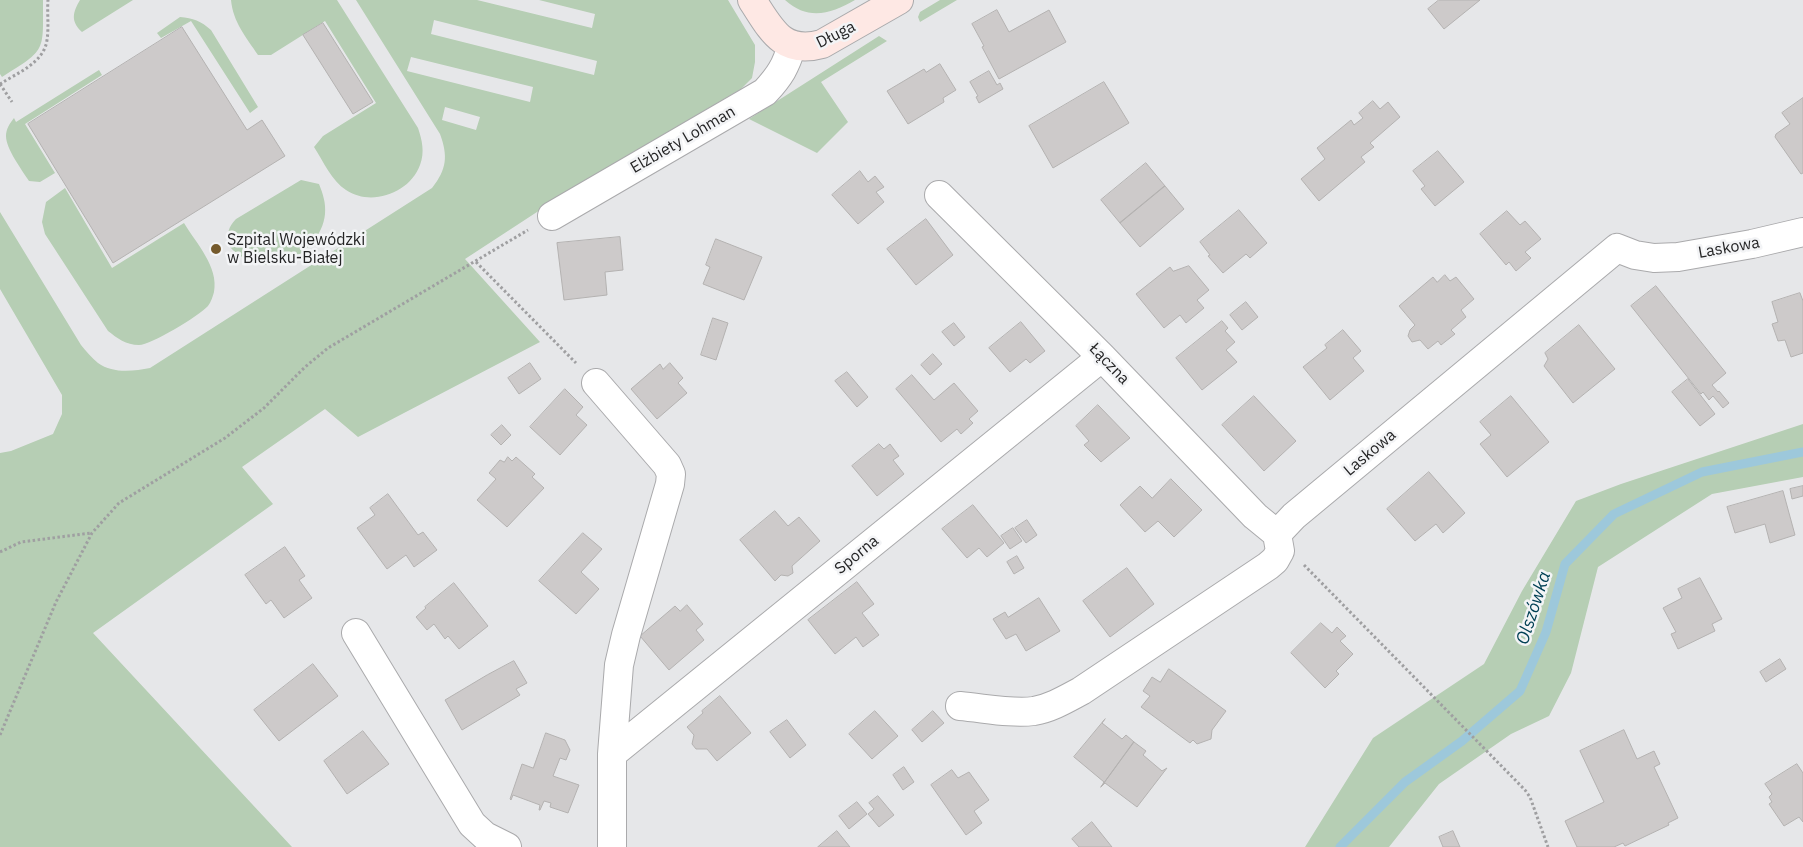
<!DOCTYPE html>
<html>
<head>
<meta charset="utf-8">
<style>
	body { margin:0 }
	canvas { display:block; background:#e6e7e9 }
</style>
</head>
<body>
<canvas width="1803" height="847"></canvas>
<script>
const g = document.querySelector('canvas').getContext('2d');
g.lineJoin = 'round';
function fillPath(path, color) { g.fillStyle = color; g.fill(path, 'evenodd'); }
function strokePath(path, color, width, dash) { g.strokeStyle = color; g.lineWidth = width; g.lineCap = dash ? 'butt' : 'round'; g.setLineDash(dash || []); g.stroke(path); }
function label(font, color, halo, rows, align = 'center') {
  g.font = font + ' "IBM Plex Sans",sans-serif'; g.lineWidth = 5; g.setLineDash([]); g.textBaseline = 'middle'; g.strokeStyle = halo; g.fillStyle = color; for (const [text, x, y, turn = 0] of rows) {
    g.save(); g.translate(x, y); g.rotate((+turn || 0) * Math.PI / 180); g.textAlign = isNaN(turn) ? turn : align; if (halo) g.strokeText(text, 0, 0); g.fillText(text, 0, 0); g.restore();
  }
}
fillPath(new Path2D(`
	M 0,0 L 43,0 C 43,52 47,49 2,77 L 0,74 Z
	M 80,0 L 133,0 L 82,32 C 70,21 73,12 80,0 Z
	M 231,0 L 337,0 L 418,128 C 422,140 425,152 420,165 C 410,193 371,207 346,190 C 332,181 323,161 314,147 L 323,136 L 376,103 L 325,21 L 271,55 L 258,55 C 246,37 233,22 231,0 Z
	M 356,0 L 477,0 L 592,28 L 595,14 L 539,0 L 728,0 L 755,45 L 755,62 L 752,78 L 741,89 L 586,180 L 465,259 L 540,342 L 358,437 L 325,409 L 242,467 L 273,504 L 93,633 L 292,847 L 0,847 L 0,453 L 11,451 L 53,434 L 62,414 L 62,395 L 0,289 L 0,212 L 81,345 C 86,351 92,358 98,363 C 113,374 134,371 150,368 L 432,188 C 447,169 448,156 440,134 ZM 434,20 L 597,61 L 594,75 L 431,34 ZM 411,57 L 533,87 L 530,102 L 407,71 ZM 445,107 L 480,117 L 476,130 L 442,120 Z
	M 785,0 L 855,0 C 831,14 808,21 785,0 Z
	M 940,0 L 957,0 L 920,22 L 918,17 L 920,12 Z
	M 180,17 C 193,18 201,21 211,30 L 258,107 L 250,113 L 191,21 L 161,38 L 157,33 Z
	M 879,36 L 887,41 L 821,82 L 848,122 L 817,153 L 749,119 Z
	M 99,70 L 102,75 L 25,124 L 55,173 L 40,182 L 29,181 C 22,170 6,149 6,136 C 6,129 10,123 14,118 L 16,122 Z
	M 301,180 L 319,184 C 323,194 326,203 325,214 C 324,225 319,235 311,244 C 287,271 252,272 228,245 C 227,234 228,227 236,219 Z
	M 65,188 L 112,268 L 184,223 C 196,243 219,267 214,292 C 213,296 211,302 208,306 C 199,316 151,345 139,345 C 126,345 117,338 108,331 L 45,234 L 42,222 L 46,202 Z
	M 1803,424 L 1803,477 L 1712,494 L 1598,567 L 1571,673 L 1549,716 L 1511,734 L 1439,784 L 1389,847 L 1305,847 L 1373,738 L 1484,664 L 1522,591 L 1576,501 L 1621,484 Z`), '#b6ceb4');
strokePath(new Path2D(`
	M 1340,847 L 1405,782 L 1462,741 L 1520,691 L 1546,632 L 1565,564 L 1614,514 L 1702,472 L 1803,452`), '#9dc8db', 9);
const building = new Path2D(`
	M 1439,0 L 1480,0 L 1444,29 L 1428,9 Z
	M 997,10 L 1009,32 L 1049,10 L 1066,42 L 999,79 L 982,47 L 984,46 L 972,24 Z
	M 323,23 L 373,102 L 353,114 L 303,35 Z
	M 182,27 L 247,130 L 262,120 L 285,156 L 113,263 L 28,124 Z
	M 940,64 L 956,90 L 943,98 L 944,102 L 908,124 L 887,91 L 924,69 L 926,72 Z
	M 989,71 L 997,85 L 1000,83 L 1003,89 L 979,103 L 976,97 L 978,96 L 970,82 Z
	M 1104,82 L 1129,123 L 1053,168 L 1029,126 Z
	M 1803,98 L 1803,173 L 1801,174 L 1775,137 L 1776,134 L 1790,124 L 1782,113 Z
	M 1373,101 L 1380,109 L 1388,102 L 1400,117 L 1370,143 L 1374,147 L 1361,157 L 1365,162 L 1319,201 L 1301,179 L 1325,159 L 1317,148 L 1351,120 L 1354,125 L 1363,118 L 1359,113 Z
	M 1438,151 L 1464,182 L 1435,206 L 1421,189 L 1425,186 L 1413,171 Z
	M 1146,163 L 1165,186 L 1120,223 L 1101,200 Z
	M 860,171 L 868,182 L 875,176 L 884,187 L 876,192 L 884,202 L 858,224 L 832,195 Z
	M 1165,186 L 1184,209 L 1140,247 L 1120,223 Z
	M 1239,210 L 1267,243 L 1250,258 L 1246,254 L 1223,273 L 1208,256 L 1210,255 L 1200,242 Z
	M 1507,211 L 1520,225 L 1525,221 L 1541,239 L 1525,252 L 1531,258 L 1516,271 L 1509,262 L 1506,265 L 1480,234 Z
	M 926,219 L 953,255 L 916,285 L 887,249 Z
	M 620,237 L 623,270 L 605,272 L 607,295 L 564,300 L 557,243 Z
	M 716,239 L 762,257 L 744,300 L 703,284 L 710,267 L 706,265 Z
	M 1189,266 L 1209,290 L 1197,300 L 1204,308 L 1186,323 L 1180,315 L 1164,328 L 1136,294 L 1170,267 L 1173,271 Z
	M 1445,275 L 1450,281 L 1456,277 L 1474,299 L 1461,310 L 1466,317 L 1451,330 L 1455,334 L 1441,345 L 1438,341 L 1428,349 L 1420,340 L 1412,342 L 1408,336 L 1410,330 L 1415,325 L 1399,306 L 1433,277 L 1437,282 Z
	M 1656,286 L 1726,373 L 1712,385 L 1718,392 L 1719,391 L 1729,403 L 1723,408 L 1713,396 L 1709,400 L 1703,392 L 1701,394 L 1631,306 Z
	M 1800,293 L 1803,301 L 1803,353 L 1791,357 L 1785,340 L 1778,341 L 1772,324 L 1778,322 L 1772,302 Z
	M 1246,302 L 1258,317 L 1242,330 L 1230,315 Z
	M 713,318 L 728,323 L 716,360 L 701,355 Z
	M 1222,321 L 1228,328 L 1225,331 L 1235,342 L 1226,350 L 1237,362 L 1202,390 L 1176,358 Z
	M 1021,322 L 1045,351 L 1030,363 L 1026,359 L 1010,372 L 989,348 Z
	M 954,323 L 965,337 L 954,346 L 942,332 Z
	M 1579,325 L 1615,369 L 1573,403 L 1544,366 L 1548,359 L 1545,353 Z
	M 1343,330 L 1361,351 L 1353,358 L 1364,371 L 1330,400 L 1303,367 L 1327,348 L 1325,345 Z
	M 933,354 L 942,364 L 930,375 L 921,365 Z
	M 530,363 L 541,379 L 519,394 L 508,378 Z
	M 670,363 L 683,378 L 678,383 L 687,393 L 657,419 L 631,389 L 660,364 L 663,369 Z
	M 847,372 L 868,397 L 857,407 L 835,381 Z
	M 912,375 L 934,400 L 954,383 L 978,411 L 969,419 L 973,423 L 961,434 L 957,429 L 941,442 L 896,389 Z
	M 1688,379 L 1715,414 L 1700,426 L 1672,392 Z
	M 565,389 L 583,407 L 576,415 L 587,425 L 560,455 L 530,427 Z
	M 1254,396 L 1296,441 L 1264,471 L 1222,425 Z
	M 1511,396 L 1549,442 L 1507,477 L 1480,444 L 1491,435 L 1480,422 Z
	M 1098,405 L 1130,438 L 1101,462 L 1084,445 L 1089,441 L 1076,426 Z
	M 502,425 L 511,435 L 501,445 L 491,435 Z
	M 879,444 L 884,449 L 890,444 L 899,456 L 893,460 L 904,474 L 877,496 L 852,466 Z
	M 508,457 L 512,461 L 516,457 L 535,474 L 532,477 L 544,488 L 507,527 L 477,500 L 496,479 L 489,473 L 500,460 L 504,462 Z
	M 1429,472 L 1465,513 L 1443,533 L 1436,524 L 1415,541 L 1387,509 Z
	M 1171,479 L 1202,510 L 1174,537 L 1158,521 L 1145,532 L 1120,505 L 1140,486 L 1152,498 Z
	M 1803,486 L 1803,496 L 1792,499 L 1790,489 Z
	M 1783,491 L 1795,535 L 1770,543 L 1765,524 L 1735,533 L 1727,507 Z
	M 388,494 L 418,535 L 423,532 L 437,550 L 414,567 L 406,555 L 387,569 L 357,528 L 375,515 L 370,508 Z
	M 973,505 L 1004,543 L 987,557 L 979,548 L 967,558 L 942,529 Z
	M 775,511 L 788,526 L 799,517 L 820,541 L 792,566 L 793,573 L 788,576 L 781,575 L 775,581 L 740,540 Z
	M 1027,520 L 1037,535 L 1026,543 L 1015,528 Z
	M 1013,528 L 1022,541 L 1010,549 L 1001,536 Z
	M 583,533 L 602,549 L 581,572 L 599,589 L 576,614 L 539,581 Z
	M 285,547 L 305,576 L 299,580 L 312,598 L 284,618 L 271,600 L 266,604 L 245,575 Z
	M 1017,556 L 1024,568 L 1014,574 L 1007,562 Z
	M 1127,568 L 1154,604 L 1110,637 L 1083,601 Z
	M 1700,578 L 1722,619 L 1712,624 L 1715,631 L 1678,649 L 1671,634 L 1676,632 L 1663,608 L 1682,598 L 1678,589 Z
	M 857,582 L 874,604 L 862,613 L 879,635 L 863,647 L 856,637 L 835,654 L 808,620 Z
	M 454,583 L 488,626 L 459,649 L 448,636 L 445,639 L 434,624 L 427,630 L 416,617 L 426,608 L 425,607 Z
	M 1039,598 L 1060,631 L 1026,651 L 1016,634 L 1006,639 L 993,619 L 1005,612 L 1008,617 Z
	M 687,605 L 703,624 L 696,630 L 704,640 L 669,670 L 640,636 L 675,606 L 680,611 Z
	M 1321,623 L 1332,633 L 1337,627 L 1346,636 L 1340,641 L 1353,654 L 1336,671 L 1339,674 L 1325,688 L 1291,653 Z
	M 1780,659 L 1786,669 L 1766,682 L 1760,672 Z
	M 514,661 L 527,683 L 516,689 L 520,695 L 462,730 L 445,700 L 487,675 Z
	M 313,664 L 338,696 L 279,741 L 254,710 Z
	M 1169,669 L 1226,711 L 1212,730 L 1211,739 L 1197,744 L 1193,740 L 1190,743 L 1141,707 L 1150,696 L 1143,691 L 1152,677 L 1160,682 Z
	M 720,696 L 751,733 L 717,761 L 707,749 L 696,749 L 692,744 L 694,735 L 687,727 L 703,713 L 702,711 Z
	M 875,711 L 898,736 L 872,759 L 849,734 Z
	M 933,711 L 944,723 L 922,742 L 912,730 Z
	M 1105,719 L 1102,723 L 1122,739 L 1126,735 L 1134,742 L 1101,787 L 1104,782 L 1074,757 Z
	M 787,720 L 806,745 L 790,758 L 770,732 Z
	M 1624,730 L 1637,759 L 1654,751 L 1660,764 L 1654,767 L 1678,818 L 1668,823 L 1669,825 L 1625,846 L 1623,843 L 1614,847 L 1577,847 L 1565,821 L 1604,802 L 1580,751 Z
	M 363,731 L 389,764 L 347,794 L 324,761 Z
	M 546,733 L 565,740 L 570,750 L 566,760 L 560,758 L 553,776 L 579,785 L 568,813 L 550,807 L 551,803 L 544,801 L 540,810 L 539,810 L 540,805 L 513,795 L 511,800 L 510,799 L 522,764 L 533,768 Z
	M 1134,742 L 1146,751 L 1143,755 L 1162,771 L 1167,768 L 1137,807 L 1105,783 L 1101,787 Z
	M 1797,764 L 1803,773 L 1803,822 L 1799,817 L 1784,826 L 1769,804 L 1772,802 L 1769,797 L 1772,794 L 1765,784 Z
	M 904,767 L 914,782 L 903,790 L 893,775 Z
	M 952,770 L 958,778 L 969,772 L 989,800 L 974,811 L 982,823 L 966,835 L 931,785 Z
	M 878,796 L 894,815 L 879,827 L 868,814 L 874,809 L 869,803 Z
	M 857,802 L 867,814 L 849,829 L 839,816 Z
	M 1092,822 L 1112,847 L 1079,847 L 1072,839 Z
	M 837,831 L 850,847 L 818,847 Z
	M 1453,831 L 1460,847 L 1443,847 L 1439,837 Z`);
fillPath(building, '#cdcaca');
strokePath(building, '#b4b2b1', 1);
const street = new Path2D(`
	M 939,195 L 1102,357 L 1255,516 L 1277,534
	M 552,216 L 765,92 C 780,76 786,66 792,45
	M 596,383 L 667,465 L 671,474 L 670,484 L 626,635 L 619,665 L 612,754 L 612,847
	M 356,633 L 472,824 L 485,836 L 507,847
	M 960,706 C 984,708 1011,714 1034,711 C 1051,708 1066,699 1081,691 L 1268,566 L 1275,560 L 1280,551 L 1277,534 L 1294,516 L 1617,248 L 1635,255 L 1654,258 L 1678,257 L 1752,244 L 1803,232
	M 612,754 L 1102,357`);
const secondary = new Path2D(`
	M 752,0 C 771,29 782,55 822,44 L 899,0`);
strokePath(street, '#aaaaac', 30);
strokePath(secondary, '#aaaaac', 30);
strokePath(new Path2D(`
	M 0,84 C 17,73 44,63 47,40 C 49,27 47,13 48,0
	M 0,84 L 12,102
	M 476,262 L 576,363
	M 0,552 L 21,542 L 91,533
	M 1304,565 L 1525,790 L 1530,797 L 1548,847
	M 0,735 L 56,602 L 92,533 L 119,503 L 225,438 L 264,408 L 305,367 L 328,348 L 528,230`), '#9f9fa1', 3, [2.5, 2.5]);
strokePath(street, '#fff', 28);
strokePath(secondary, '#fee8e4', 28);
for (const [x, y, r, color] of [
	[216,249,6,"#755a2c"]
]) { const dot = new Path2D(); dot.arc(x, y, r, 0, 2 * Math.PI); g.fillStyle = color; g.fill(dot); strokePath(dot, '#f3f4f6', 2); }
label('16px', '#242425', '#f3f4f6', [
	["Długa",836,35,-26],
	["Elżbiety Lohman",683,140,-30],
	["Laskowa",1729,248,-10],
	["Łączna",1109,364,46],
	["Laskowa",1370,453,-40],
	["Sporna",857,555,-39]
]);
label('16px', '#242425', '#f3f4f6', [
	["Szpital Wojewódzki",227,240],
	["w Bielsku-Białej",227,258]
], 'left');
label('italic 18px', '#024155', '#f3f4f6', [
	["Olszówka",1534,608,-72]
]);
</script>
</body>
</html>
